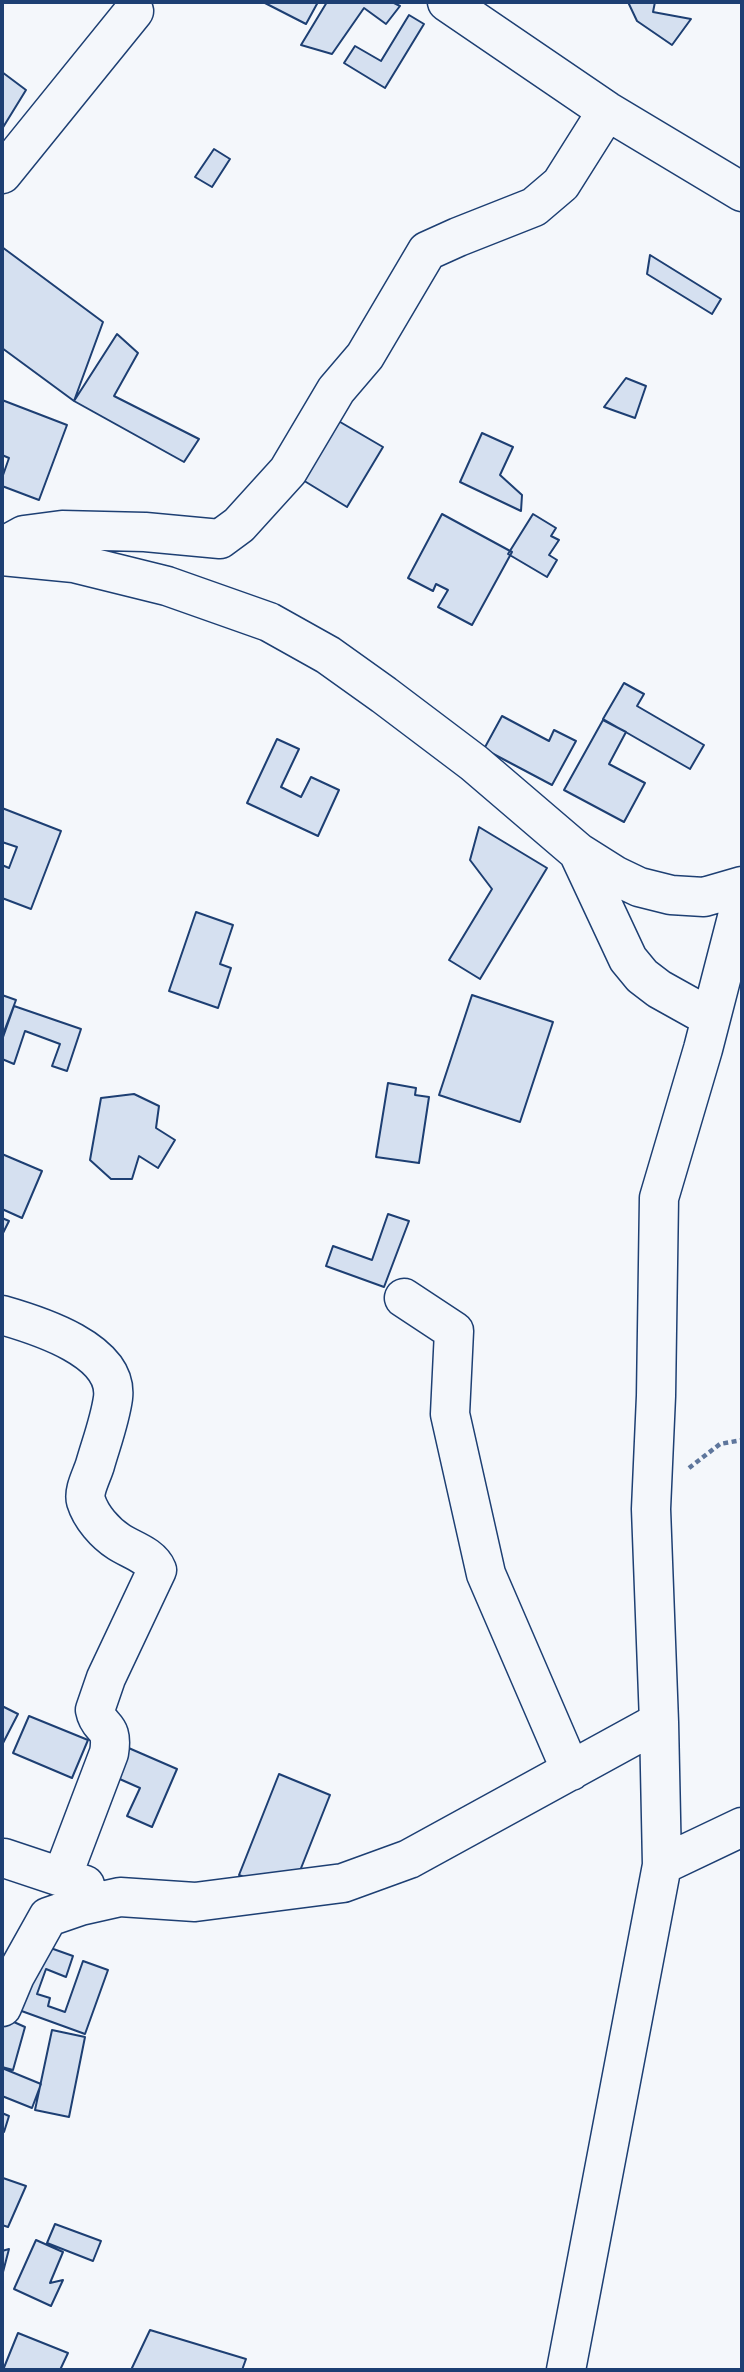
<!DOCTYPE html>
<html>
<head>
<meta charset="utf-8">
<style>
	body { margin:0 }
	#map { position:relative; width:744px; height:2372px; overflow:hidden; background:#f4f7fb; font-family:"Open Sans",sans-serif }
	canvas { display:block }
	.frame { position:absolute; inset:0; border:4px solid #1d3f73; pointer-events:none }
</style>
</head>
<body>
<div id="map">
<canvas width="744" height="2372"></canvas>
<div class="frame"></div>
</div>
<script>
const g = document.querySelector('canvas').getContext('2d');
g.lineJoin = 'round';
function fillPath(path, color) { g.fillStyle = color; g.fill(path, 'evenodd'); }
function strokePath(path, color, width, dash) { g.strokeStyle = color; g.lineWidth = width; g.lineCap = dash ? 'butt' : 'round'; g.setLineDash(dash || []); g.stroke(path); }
const building = new Path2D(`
	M 263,2 L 318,2 L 306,24 Z
	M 327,2 L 392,2 L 400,6 L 386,24 L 364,8 L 332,54 L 301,45 Z
	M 628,2 L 655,2 L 653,12 L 691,19 L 672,45 L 637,21 Z
	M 409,15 L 424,24 L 385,88 L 344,63 L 355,46 L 381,61 Z
	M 2,72 L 26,90 L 2,129 Z
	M 214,149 L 230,159 L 212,187 L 195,177 Z
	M 2,247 L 103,322 L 74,401 L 2,348 Z
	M 650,255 L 721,299 L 712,314 L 647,274 Z
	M 117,334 L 138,353 L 114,396 L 199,439 L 184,462 L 74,401 Z
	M 626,378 L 646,386 L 635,418 L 604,407 Z
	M 2,400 L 67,425 L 39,500 L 2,486 L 2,478 L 9,458 L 2,455 Z
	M 323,412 L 383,447 L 347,507 L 288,471 Z
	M 482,433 L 513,447 L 500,475 L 522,495 L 521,511 L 460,482 Z
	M 442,514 L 512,552 L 472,625 L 438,607 L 448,590 L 436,584 L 433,591 L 408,578 Z
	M 533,514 L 556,528 L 551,536 L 559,540 L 549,555 L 557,560 L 547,577 L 508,554 Z
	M 624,683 L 644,694 L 637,706 L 704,745 L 690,769 L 603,719 Z
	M 502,716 L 549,741 L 554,730 L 576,741 L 552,785 L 484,749 Z
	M 603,720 L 626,732 L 609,764 L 645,783 L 624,822 L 564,790 Z
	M 277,739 L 299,749 L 281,787 L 301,797 L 311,777 L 339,790 L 318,836 L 247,803 Z
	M 2,808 L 61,831 L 31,909 L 2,898 L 2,865 L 9,868 L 17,847 L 2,842 Z
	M 479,827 L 547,868 L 480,979 L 449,960 L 492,889 L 470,860 Z
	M 196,912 L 233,925 L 220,964 L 231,968 L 218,1008 L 169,991 Z
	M 2,995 L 16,1000 L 2,1037 Z
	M 472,995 L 553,1022 L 520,1122 L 439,1095 Z
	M 14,1006 L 81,1029 L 67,1071 L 52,1066 L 60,1044 L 25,1031 L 14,1064 L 2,1059 L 2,1040 Z
	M 388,1083 L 416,1088 L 415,1095 L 429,1097 L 419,1163 L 376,1157 Z
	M 134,1094 L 159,1106 L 156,1128 L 175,1140 L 158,1168 L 139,1156 L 132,1179 L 111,1179 L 90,1160 L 101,1098 Z
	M 2,1154 L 42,1171 L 22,1218 L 2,1209 Z
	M 388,1214 L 409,1221 L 384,1287 L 326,1266 L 333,1246 L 372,1260 Z
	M 2,1218 L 9,1221 L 2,1235 Z
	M 2,1706 L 18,1714 L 2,1745 Z
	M 29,1716 L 88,1740 L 72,1778 L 13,1753 Z
	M 101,1736 L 177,1769 L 152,1827 L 127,1816 L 140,1788 L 88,1765 Z
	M 279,1774 L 330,1795 L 290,1896 L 239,1875 Z
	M 28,1940 L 73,1956 L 66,1977 L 46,1969 L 37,1994 L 50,1998 L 48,2006 L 65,2012 L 83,1961 L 108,1970 L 85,2034 L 5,2005 Z
	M 5,2018 L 25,2027 L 13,2070 L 2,2067 L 2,2026 Z
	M 52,2030 L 85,2037 L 69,2117 L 35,2110 Z
	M 2,2068 L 41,2084 L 32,2108 L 2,2096 Z
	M 2,2113 L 9,2116 L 4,2132 L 2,2132 Z
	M 3,2178 L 26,2186 L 8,2227 L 2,2225 Z
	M 55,2224 L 101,2241 L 93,2261 L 47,2243 Z
	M 36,2240 L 63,2252 L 50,2283 L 63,2280 L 51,2306 L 14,2289 Z
	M 9,2249 L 3,2272 L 2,2273 L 2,2251 Z
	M 150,2330 L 246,2359 L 242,2370 L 131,2370 Z
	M 18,2333 L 68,2353 L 60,2370 L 3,2370 Z`);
fillPath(building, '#d5e0f0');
strokePath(building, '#1d3f73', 2);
const minor = new Path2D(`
	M 447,2 L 607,111 L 742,192
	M 2,174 L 134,11
	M 2,547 L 24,535 L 62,530 L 145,532 L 220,539 L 239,525 L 288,471 L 336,390 L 365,356 L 427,251 L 458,237 L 534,207 L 561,184 L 607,111
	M 2,556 L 74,563 L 167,586 L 269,622 L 328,655 L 384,695 L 474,763 L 578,852 L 616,876 L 639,887 L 671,895 L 704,897 L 742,886
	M 578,852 L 628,959 L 642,976 L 659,989 L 711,1018
	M 404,1298 L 454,1331 L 450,1414 L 486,1574 L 571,1771
	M 2,1315 C 37,1325 119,1350 113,1398 C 110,1420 101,1444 95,1465 C 92,1475 83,1491 86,1501 C 91,1517 105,1533 119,1542 C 131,1550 151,1555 157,1570 L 106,1678 L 95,1710 C 99,1731 114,1723 109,1753 L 62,1877
	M 4,1858 L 85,1885
	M 662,1865 L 742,1827
	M 2,2007 L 15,1976 L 48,1917 L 80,1906 L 120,1897 L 195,1902 L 343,1883 L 409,1859 L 659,1722
	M 566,2370 L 662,1865 L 659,1722 L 651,1509 L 656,1396 L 659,1198 L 703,1049 L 742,898`);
strokePath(minor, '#1d3f73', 41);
strokePath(new Path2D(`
	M 689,1468 L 720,1444 L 742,1440`), '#5e769c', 4.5, [5, 3.5]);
strokePath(minor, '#f4f7fb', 38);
</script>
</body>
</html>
